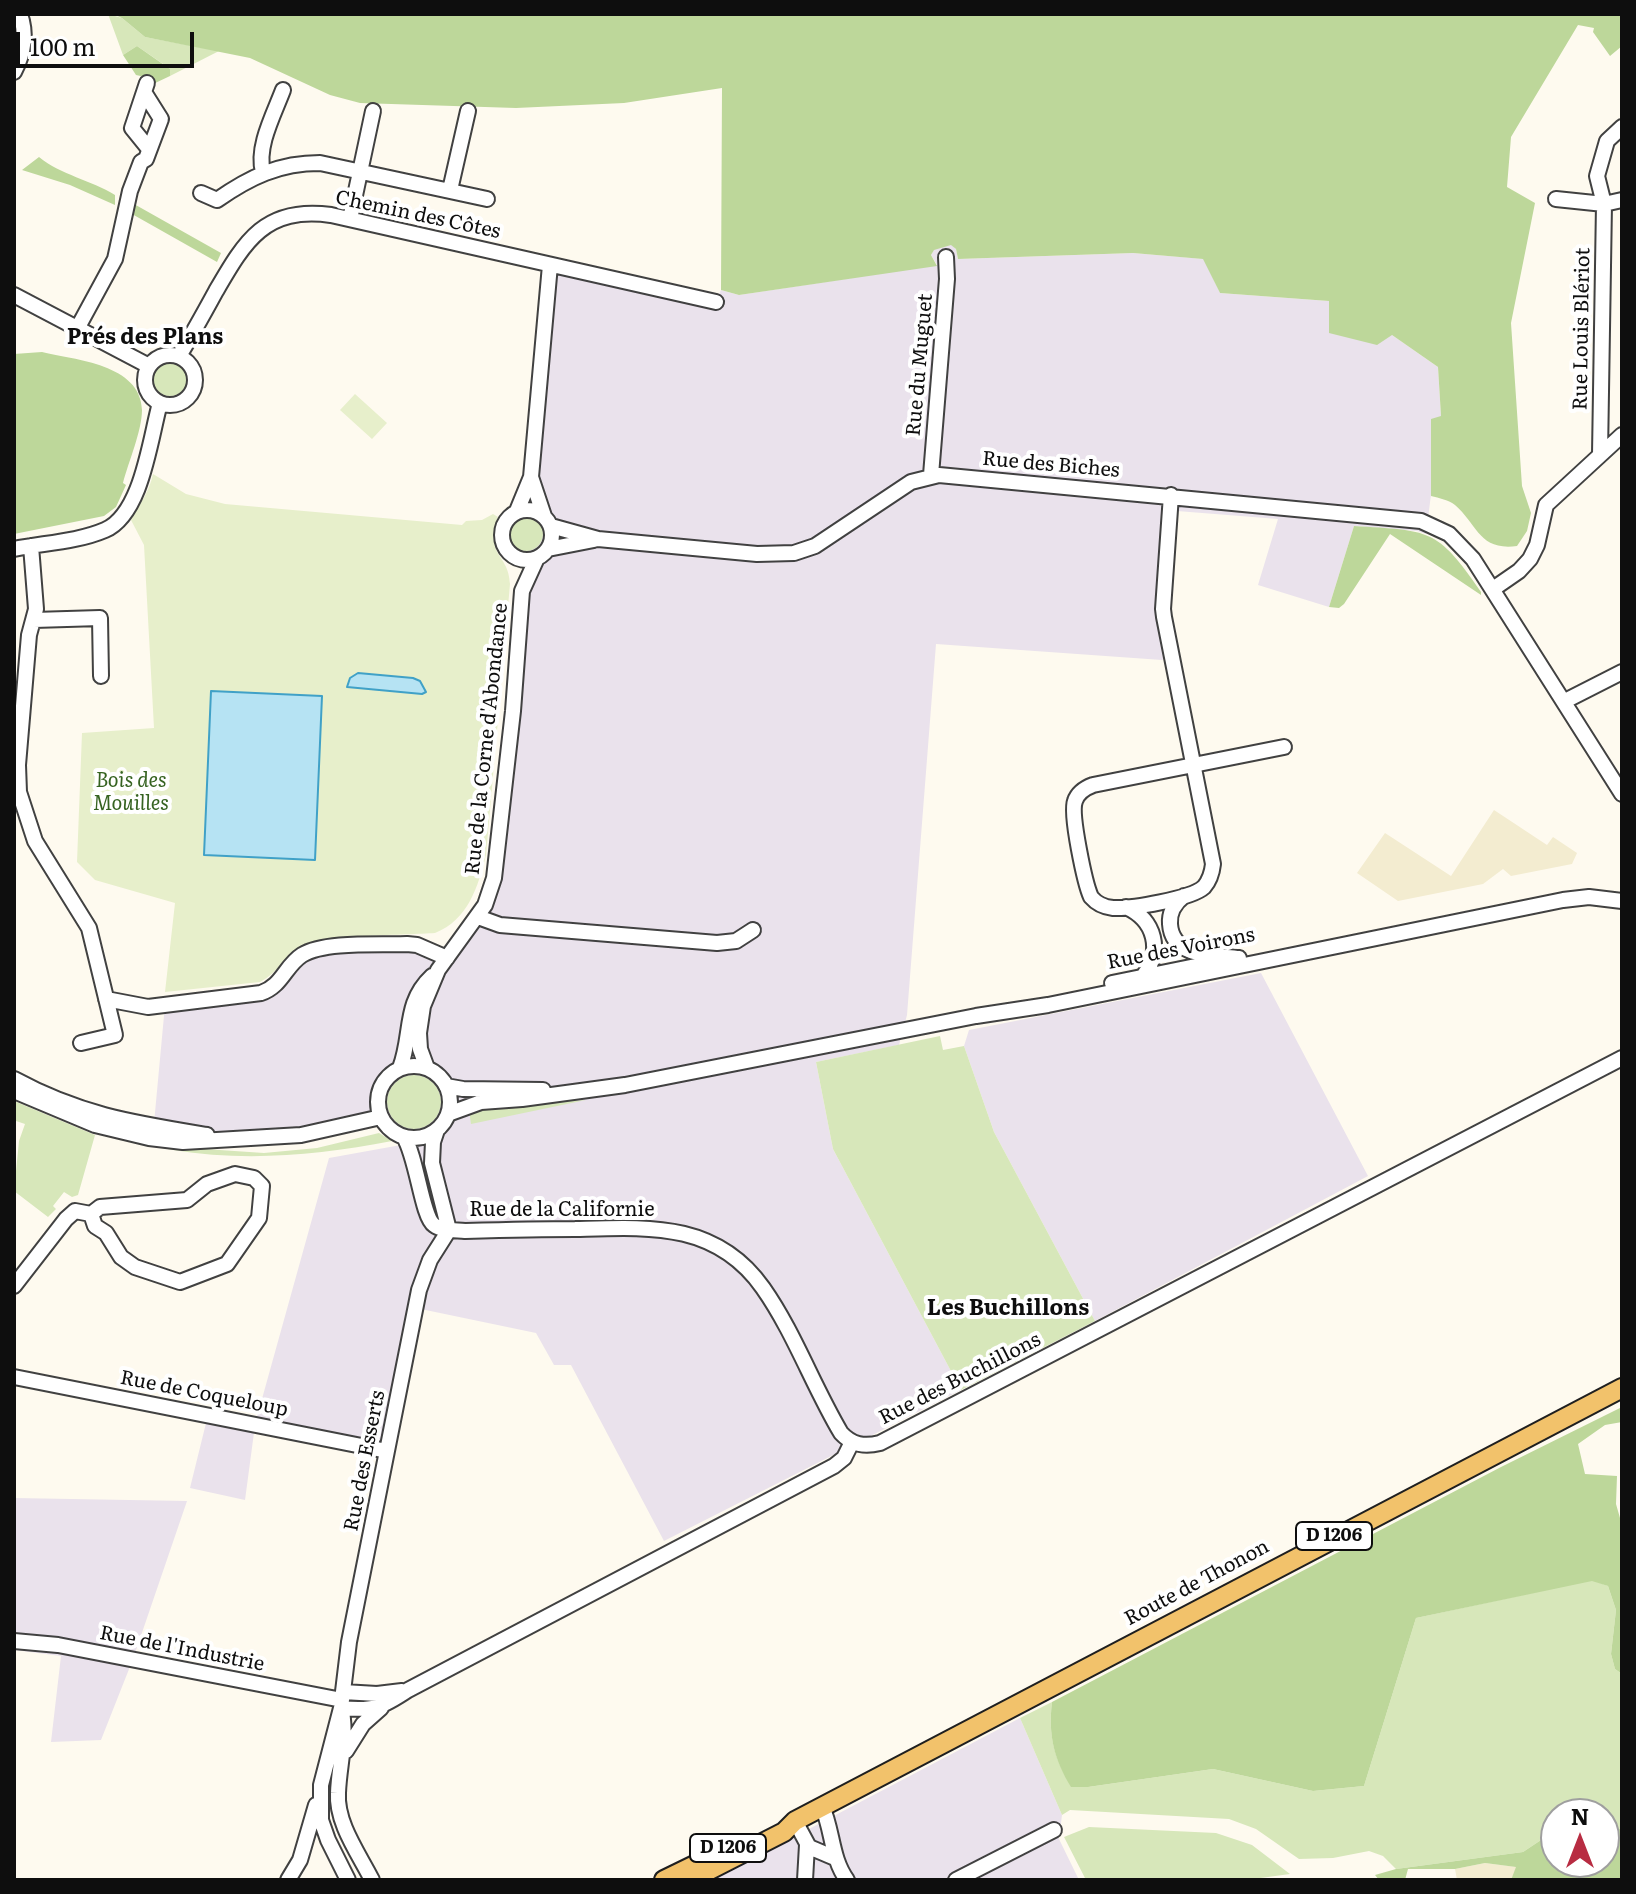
<!DOCTYPE html>
<html>
<head>
<meta charset="utf-8">
<style>
	body { margin:0 }
	#map { position:relative; width:1636px; height:1894px; overflow:hidden; background:#fefaef; font-family:Literata,serif }
	canvas { display:block }
	.frame { position:absolute; inset:0; border:16px solid #0e0e0e; pointer-events:none }
	.north { position:absolute; left:1540px; top:1798px; width:80px; height:80px; box-sizing:border-box; background:#fff; border:2px solid #9f9f9f; border-radius:50%; rotate:0deg; font-size:22px; font-weight:700; line-height:32px; text-align:center; color:#0e0e0e }
	.north::after { content:''; display:block; margin:auto; width:28px; height:36px; background:#b82c42; clip-path:polygon(50% 0,100% 100%,50% 72%,0 100%) }
	.scale { position:absolute; left:16px; top:32px; width:178px; height:36px; box-sizing:border-box; border:4px solid #0e0e0e; border-top:0; padding-left:10px; font-size:24px; line-height:28px; white-space:nowrap; color:#0e0e0e; -webkit-text-stroke:6px #fff; paint-order:stroke }
</style>
</head>
<body>
<div id="map">
<canvas width="1636" height="1894"></canvas>
<div class="frame"></div>
<div class="north">N</div>
<div class="scale">100 m</div>
</div>
<script>
const g = document.querySelector('canvas').getContext('2d');
g.lineJoin = 'round';
function fillPath(path, color) { g.fillStyle = color; g.fill(path, 'evenodd'); }
function strokePath(path, color, width, dash) { g.strokeStyle = color; g.lineWidth = width; g.lineCap = dash ? 'butt' : 'round'; g.setLineDash(dash || []); g.stroke(path); }
function label(font, color, halo, rows, align = 'center') {
  g.font = font + ' Literata,serif'; g.lineWidth = 8; g.setLineDash([]); g.textBaseline = 'middle'; g.strokeStyle = halo; g.fillStyle = color; for (const [text, x, y, turn = 0] of rows) {
    g.save(); g.translate(x, y); g.rotate((+turn || 0) * Math.PI / 180); g.textAlign = isNaN(turn) ? turn : align; if (halo) g.strokeText(text, 0, 0); g.fillText(text, 0, 0); g.restore();
  }
}
fillPath(new Path2D(`
	M 951,244 L 956,249 L 958,259 L 1133,253 L 1204,259 L 1220,293 L 1329,301 L 1392,335 L 1438,367 L 1441,416 L 1426,534 L 1417,531 L 1354,526 L 1329,607 L 1258,585 L 1278,519 L 1177,511 L 1169,600 L 1179,649 L 1162,660 L 936,644 L 907,1015 L 899,1045 L 816,1062 L 833,1149 L 961,1390 L 664,1541 L 571,1365 L 554,1365 L 536,1333 L 416,1308 L 387,1451 L 255,1425 L 245,1500 L 190,1488 L 208,1415 L 255,1424 L 329,1158 L 401,1145 L 375,1119 L 311,1133 L 153,1134 L 165,1005 L 261,993 L 299,957 L 407,944 L 447,958 L 485,905 L 513,711 L 550,265 L 715,302 L 721,290 L 739,295 L 937,265 L 931,255 L 934,249 Z
	M 1261,973 L 1368,1176 L 1095,1321 L 994,1132 L 964,1046 L 969,1030 Z
	M 14,1498 L 187,1501 L 133,1659 L 101,1740 L 51,1742 L 61,1656 L 14,1650 Z
	M 1020,1718 L 1062,1815 L 1059,1839 L 1079,1880 L 712,1880 Z`), '#eae2ec');
fillPath(new Path2D(`
	M 1494,810 L 1547,845 L 1553,837 L 1577,853 L 1572,864 L 1511,876 L 1503,869 L 1483,884 L 1398,901 L 1357,873 L 1385,833 L 1451,876 Z
	M 1485,1863 L 1517,1867 L 1511,1880 L 1457,1880 L 1455,1869 Z`), '#f3ecd0');
fillPath(new Path2D(`
	M 108,14 L 122,18 L 145,37 L 219,51 L 170,76 L 169,68 L 137,46 L 123,55 Z
	M153 379a17 17 0 1 1 34 0a17 17 0 1 1-34 0Z
	M509 534a17 17 0 1 1 34 0a17 17 0 1 1-34 0Z
	M 940,1036 L 943,1050 L 964,1046 L 994,1132 L 1095,1321 L 961,1390 L 833,1149 L 816,1062 Z
	M387 1102a27 27 0 1 1 54 0a27 27 0 1 1-54 0Z
	M 586,1100 L 471,1124 L 469,1110 L 485,1106 Z
	M 14,1101 L 95,1135 L 78,1195 L 72,1197 L 64,1192 L 53,1206 L 56,1209 L 48,1217 L 14,1191 L 19,1141 L 25,1124 L 16,1121 Z
	M 96,1131 L 190,1148 L 264,1153 L 317,1148 L 379,1133 L 392,1141 C 319,1155 247,1162 173,1150 C 147,1146 121,1137 96,1131 Z
	M 1592,1580 L 1608,1586 L 1616,1610 L 1611,1654 L 1615,1669 L 1622,1674 L 1622,1829 L 1604,1829 L 1604,1814 L 1556,1814 L 1556,1830 L 1523,1852 L 1396,1869 L 1383,1856 L 1369,1851 L 1333,1858 L 1299,1859 L 1256,1829 L 1229,1819 L 1070,1810 L 1062,1815 L 1020,1718 L 1052,1702 C 1048,1735 1054,1759 1072,1787 L 1088,1787 L 1213,1769 L 1313,1791 L 1364,1786 L 1416,1618 Z
	M 1089,1827 L 1216,1833 L 1252,1845 L 1290,1874 L 1246,1880 L 1086,1880 L 1064,1837 Z`), '#d7e7ba');
fillPath(new Path2D(`
	M 113,14 L 1622,14 L 1622,46 L 1610,56 L 1593,32 L 1594,28 L 1578,25 L 1511,137 L 1507,187 L 1535,203 L 1511,323 L 1522,486 L 1531,513 L 1527,531 L 1517,546 C 1479,551 1478,525 1455,505 C 1449,500 1439,498 1431,496 L 1431,419 L 1441,416 L 1438,367 L 1392,335 L 1377,345 L 1329,333 L 1329,301 L 1220,293 L 1203,259 L 1133,253 L 958,259 L 956,249 L 951,245 L 934,250 L 931,255 L 937,266 L 739,295 L 721,290 L 722,88 L 624,103 L 516,108 L 360,103 L 330,95 L 250,58 L 145,37 L 122,18 Z
	M 137,46 L 170,69 L 170,76 L 151,85 L 145,77 L 136,75 L 123,55 Z
	M 39,157 C 61,175 91,180 115,195 L 115,205 L 70,185 L 22,170 Z
	M 134,204 L 221,253 L 217,262 L 132,214 Z
	M 42,352 C 75,360 141,364 142,410 C 142,431 128,463 123,483 L 126,485 L 116,507 L 104,516 L 14,534 L 14,354 Z
	M 1354,526 C 1429,531 1437,527 1481,592 L 1481,595 L 1390,534 L 1344,604 L 1339,608 L 1329,607 Z
	M 1622,1407 L 1622,1422 L 1605,1425 L 1578,1444 L 1585,1474 L 1617,1476 L 1616,1504 L 1622,1525 L 1622,1674 L 1615,1669 L 1611,1654 L 1616,1610 L 1608,1586 L 1592,1581 L 1416,1618 L 1364,1786 L 1313,1791 L 1213,1769 L 1088,1787 L 1071,1787 C 1054,1759 1048,1735 1052,1702 L 1501,1467 Z
	M 1604,1829 L 1622,1829 L 1622,1880 L 1511,1880 L 1516,1867 L 1485,1863 L 1455,1869 L 1408,1869 L 1405,1880 L 1379,1880 L 1375,1875 L 1396,1869 L 1523,1852 L 1556,1830 L 1556,1862 L 1604,1862 Z`), '#bdd79a');
fillPath(new Path2D(`
	M 355,394 L 387,423 L 372,439 L 340,410 Z
	M 153,474 L 186,494 L 225,504 L 462,525 L 466,521 L 482,520 L 493,514 L 498,517 C 484,557 509,553 510,584 L 486,855 C 478,887 468,920 435,933 C 408,935 322,935 303,945 C 286,954 278,973 260,982 L 165,992 L 175,903 L 95,880 L 77,862 L 82,733 L 154,728 L 144,545 L 131,520 C 139,504 149,493 153,474 Z`), '#e7efcb');
const water = new Path2D(`
	M 358,673 L 413,678 L 420,681 L 426,692 L 422,694 L 347,687 L 350,678 Z
	M 211,691 L 322,696 L 315,860 L 204,855 Z`);
fillPath(water, '#b6e3f3');
strokePath(water, '#40a1c7', 2);
const minor = new Path2D(`
	M 14,72 C 24,53 27,34 20,14
	M 147,83 L 132,128 L 149,149
	M 263,172 C 256,147 274,114 283,90
	M 450,190 L 468,111
	M 201,193 L 217,200 C 250,177 279,163 320,163 L 487,199
	M 1556,199 L 1604,204 L 1597,176 L 1607,141 L 1622,127
	M 350,219 L 373,111
	M 14,295 L 149,366
	M 77,329 L 115,259 L 130,191 L 141,162 L 146,159 L 161,119 L 144,92
	M145 380a25 25 0 1 1 50 0a25 25 0 1 1-50 0Z
	M 179,356 C 192,335 204,313 216,291 C 245,241 265,206 331,215 L 716,302
	M 1600,454 L 1604,204 L 1622,200
	M 931,475 L 947,279 L 946,257
	M 531,477 L 544,516
	M 1171,495 L 1163,609 L 1164,617 L 1213,864 C 1212,873 1210,880 1204,887 C 1191,899 1130,909 1113,908 C 1103,907 1097,904 1091,897 C 1085,884 1070,814 1075,801 C 1078,792 1085,788 1093,785 L 1284,747
	M502 535a25 25 0 1 1 50 0a25 25 0 1 1-50 0Z
	M 517,511 L 531,477 L 550,265
	M 551,526 L 598,539 L 757,554 L 794,553 L 815,546 L 911,482 L 939,475 L 1421,521 L 1449,534 L 1473,559 L 1622,794
	M 31,546 L 36,609 L 29,635 L 18,765 L 19,792 L 35,841 L 89,928 L 115,1035 L 81,1043
	M 14,549 C 43,543 77,542 105,530 C 142,514 150,439 160,403
	M 548,549 L 594,540
	M 1493,589 L 1519,571 L 1530,559 L 1537,545 L 1546,505 L 1622,435
	M 34,620 L 100,618 L 101,676
	M 1565,701 L 1622,672
	M 1184,896 C 1175,903 1169,912 1170,924 C 1172,958 1214,955 1239,958
	M 1126,907 C 1155,920 1163,951 1143,976
	M 478,917 L 500,925 L 717,943 L 736,941 L 753,930
	M 1112,983 L 1225,960
	M 106,999 L 148,1007 L 261,993 C 282,986 285,966 302,955 C 324,941 380,945 407,944 L 417,945 L 447,958
	M378 1102a36 36 0 1 1 72 0a36 36 0 1 1-72 0Z
	M 400,1068 C 413,1034 403,1003 432,976
	M 427,1068 L 420,1049 L 419,1033 L 423,1006 L 438,970 L 485,905 L 494,878 L 513,711 L 522,591 L 537,558
	M 14,1079 C 80,1115 134,1123 207,1135
	M 446,1086 L 463,1089 L 543,1090
	M 14,1091 L 95,1125 L 149,1138 L 183,1142 L 301,1135 L 381,1117
	M 448,1114 L 481,1102 L 522,1099 L 625,1085 L 976,1016 L 1048,1005 L 1563,900 L 1589,897 L 1622,901
	M 437,1130 L 433,1142 L 432,1163 L 449,1230
	M 404,1137 C 417,1158 422,1217 434,1225 C 442,1231 455,1230 465,1231 C 501,1230 538,1229 575,1229 C 647,1227 716,1221 763,1288 C 794,1332 813,1386 841,1433 C 852,1445 864,1447 880,1443 L 1622,1058
	M 235,1174 L 254,1178 L 262,1186 L 259,1218 L 227,1264 L 180,1282 L 135,1267 L 121,1257 L 106,1233 L 95,1226 L 91,1214 L 100,1207 L 187,1200 L 207,1184 Z
	M 14,1286 L 66,1219 L 75,1211 L 91,1214
	M 14,1377 L 387,1451
	M 14,1641 L 58,1645 L 342,1700
	M 343,1692 L 377,1694 L 402,1691
	M 341,1708 C 374,1711 381,1708 408,1690 L 834,1466 L 844,1458 L 852,1442
	M 342,1712 C 347,1740 339,1765 338,1793 C 336,1823 359,1854 372,1880
	M 346,1751 L 363,1724 L 381,1708
	M 822,1806 C 833,1831 831,1858 847,1880
	M 795,1821 L 809,1847 L 835,1858
	M 288,1880 L 300,1860 L 316,1805
	M 348,1880 L 328,1840 L 321,1820 L 321,1785 L 341,1708 L 349,1642 L 419,1290 L 430,1260 L 449,1230
	M 805,1880 L 807,1845
	M 956,1880 L 1054,1830`);
const major = new Path2D(`
	M 664,1880 L 701,1862
	M 690,1880 L 784,1832 L 795,1821 L 1622,1388`);
strokePath(minor, '#414141', 18);
strokePath(major, '#1f1f1f', 22);
strokePath(minor, '#fff', 14);
strokePath(major, '#f2c26b', 18);
for (const [x, y, w] of [
	[1334,1536,76],
	[728,1848,76]
]) { const box = new Path2D(); box.roundRect(x - w / 2, y - 14, w, 28, 6); g.fillStyle = '#fff'; g.fill(box); strokePath(box, '#0e0e0e', 2); }
label('bold 18px', '#0e0e0e', null, [
	["D 1206",1334,1536],
	["D 1206",728,1848]
]);
label('20px', '#0e0e0e', '#fff', [
	["Chemin des Côtes",418,215,12],
	["Rue Louis Blériot",1582,329,-89],
	["Rue du Muguet",920,365,-85],
	["Rue des Biches",1051,465,5],
	["Rue de la Corne d'Abondance",487,739,-84],
	["Rue des Voirons",1181,949,-11],
	["Rue de la Californie",562,1210],
	["Rue des Buchillons",960,1379,-27],
	["Rue de Coqueloup",204,1394,11],
	["Rue des Esserts",365,1461,-79],
	["Route de Thonon",1197,1583,-28],
	["Rue de l'Industrie",182,1649,11]
]);
label('italic 20px', '#366321', '#fff', [
	["Bois des",131,781],
	["Mouilles",131,804]
]);
label('bold 22px', '#0e0e0e', '#fff', [
	["Prés des Plans",145,338],
	["Les Buchillons",1008,1309]
]);
</script>
</body>
</html>
